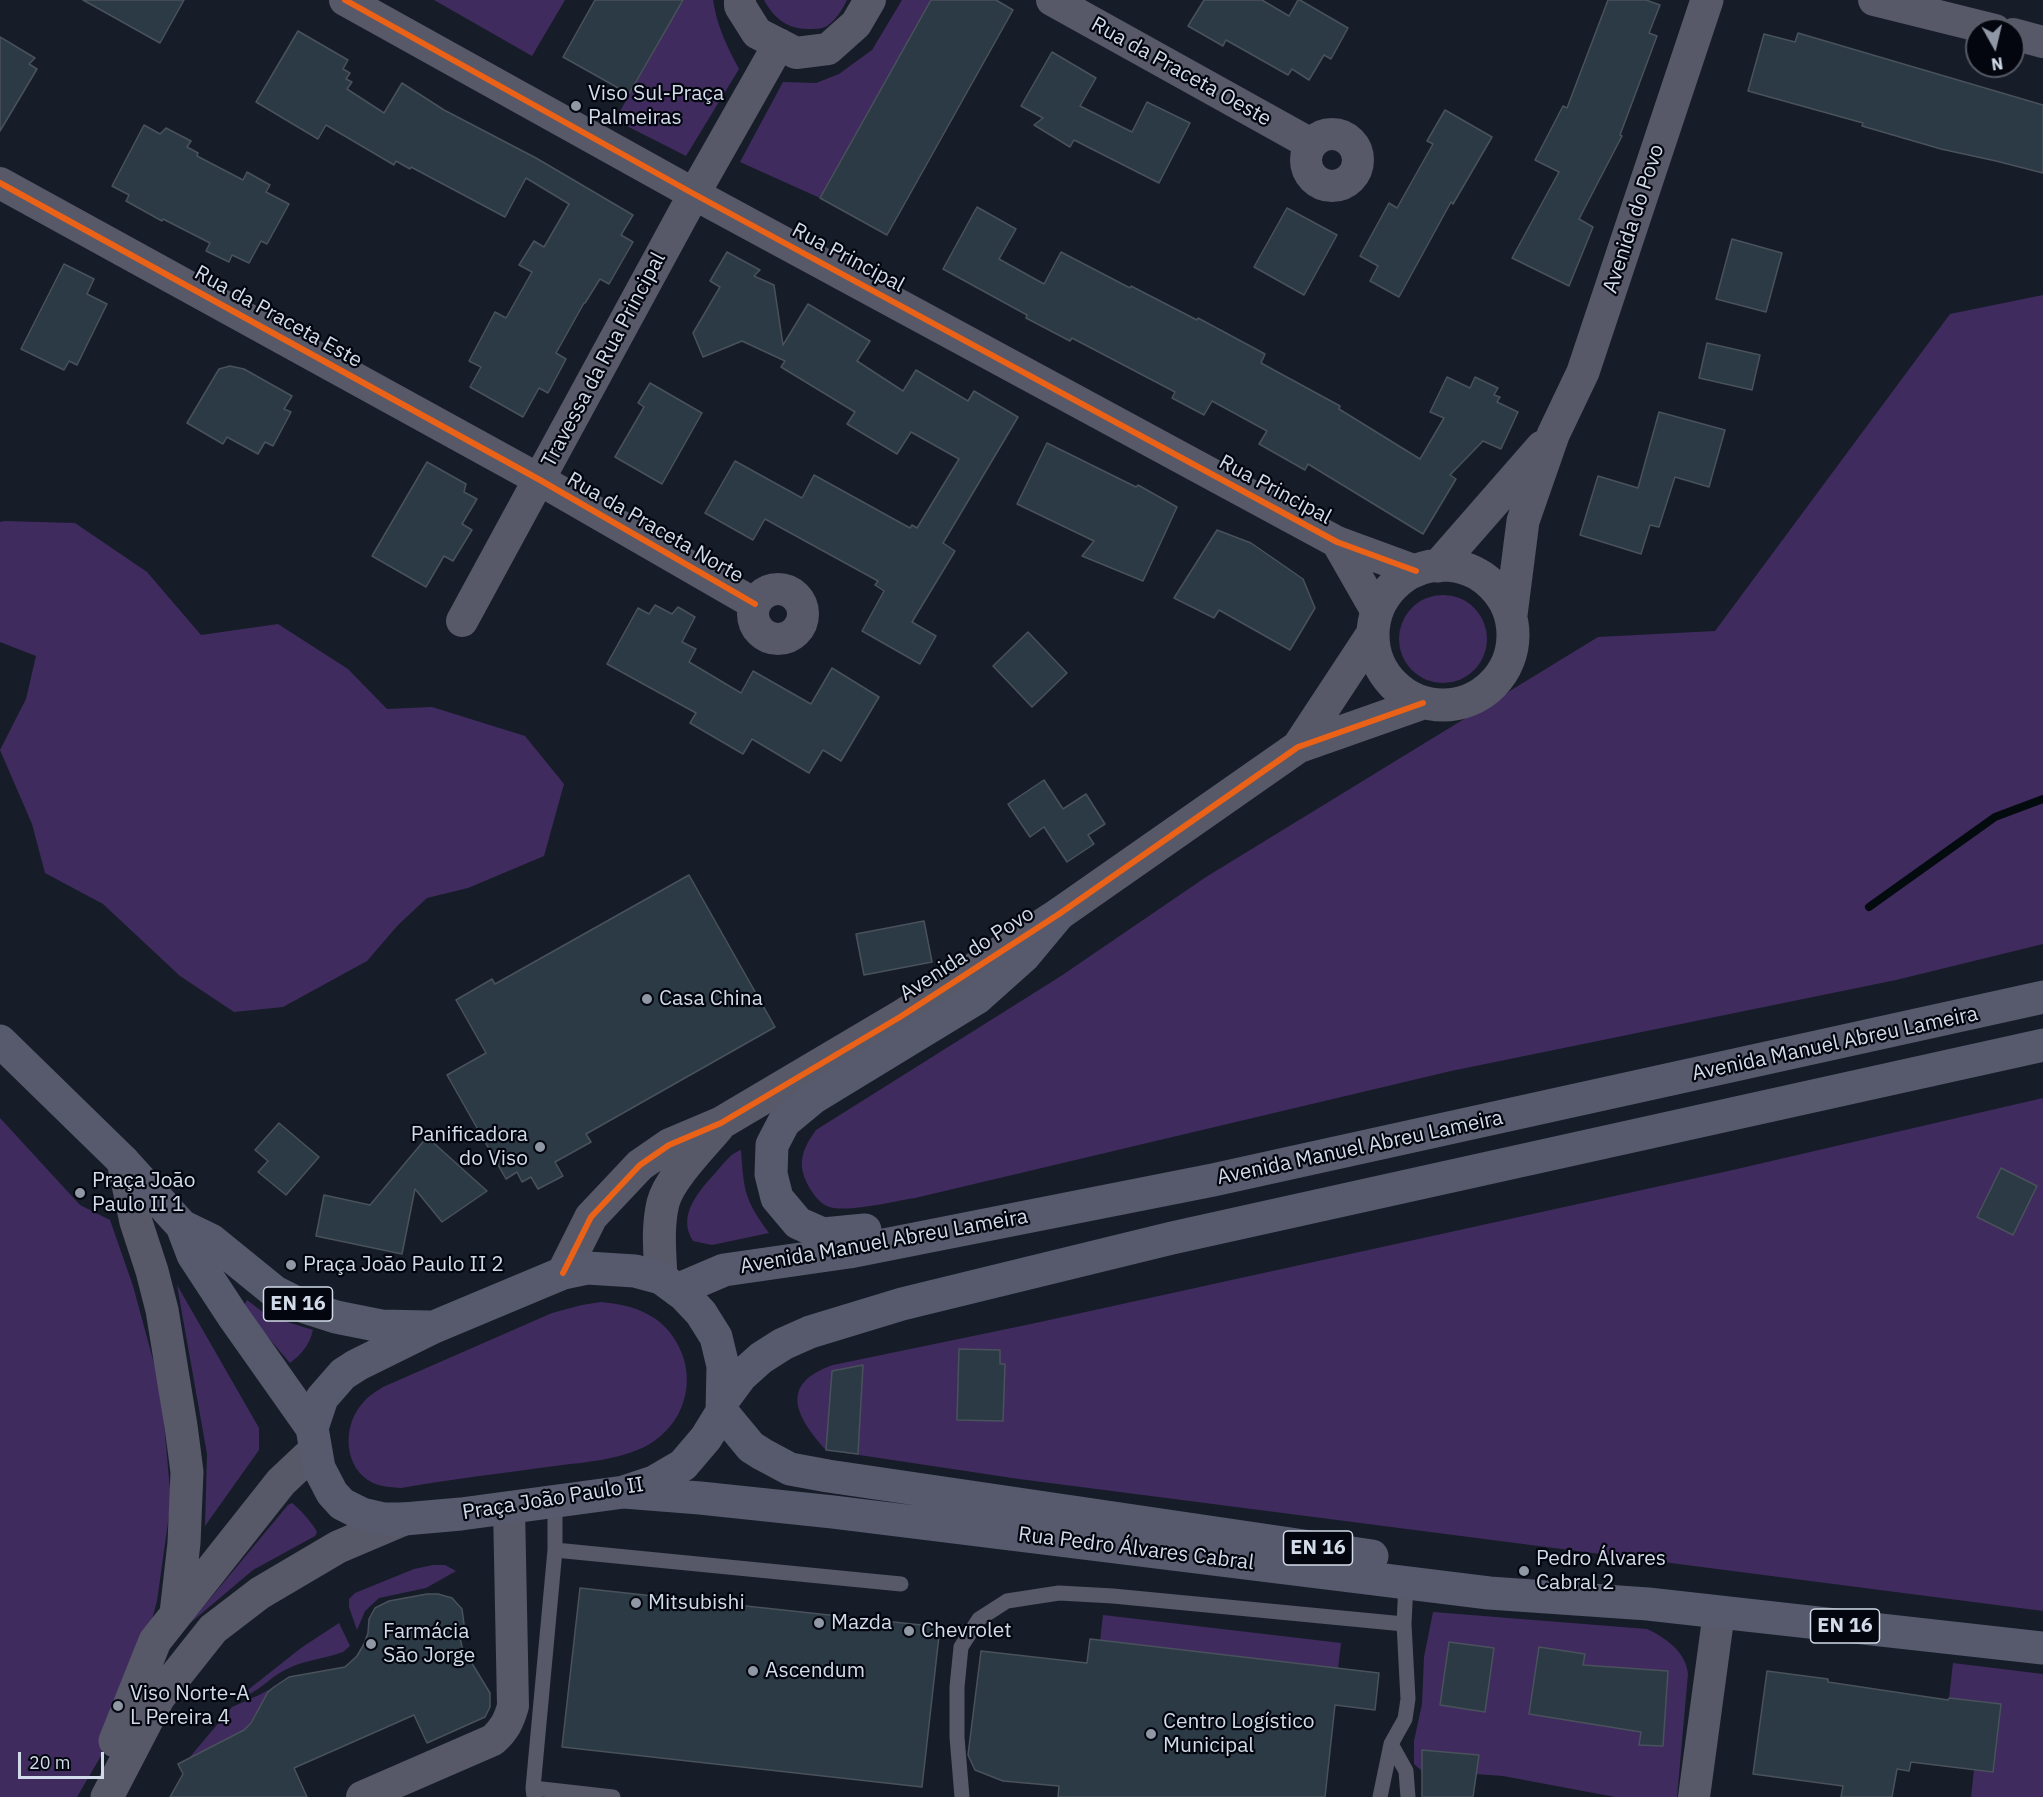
<!DOCTYPE html>
<html>
<head>
<meta charset="utf-8">
<style>
	body { margin:0 }
	#map { position:relative; width:2043px; height:1797px; overflow:hidden; background:#161d28; font-family:"IBM Plex Sans",sans-serif }
	canvas { display:block }
	.north { position:absolute; left:1965px; top:18px; width:60px; height:60px; box-sizing:border-box; background:#03060e; border:2px solid #565b66; border-radius:50%; rotate:172deg; font-size:16px; font-weight:700; line-height:24px; text-align:center; color:#d2dbe9 }
	.north::after { content:''; display:block; margin:auto; width:21px; height:27px; background:#9098a5; clip-path:polygon(50% 0,100% 100%,50% 72%,0 100%) }
	.scale { position:absolute; left:18px; top:1752px; width:86px; height:27px; box-sizing:border-box; border:3px solid #d2dbe9; border-top:0; padding-left:8px; font-size:18px; line-height:21px; white-space:nowrap; color:#d2dbe9; -webkit-text-stroke:4px #03060e; paint-order:stroke }
</style>
</head>
<body>
<div id="map">
<canvas width="2043" height="1797"></canvas>
<div class="north">N</div>
<div class="scale">20 m</div>
</div>
<script>
const g = document.querySelector('canvas').getContext('2d');
g.lineJoin = 'round';
function fillPath(path, color) { g.fillStyle = color; g.fill(path, 'evenodd'); }
function strokePath(path, color, width, dash) { g.strokeStyle = color; g.lineWidth = width; g.lineCap = dash ? 'butt' : 'round'; g.setLineDash(dash || []); g.stroke(path); }
function label(font, color, halo, rows, align = 'center') {
  g.font = font + ' "IBM Plex Sans",sans-serif'; g.lineWidth = 4.5; g.setLineDash([]); g.textBaseline = 'middle'; g.strokeStyle = halo; g.fillStyle = color; for (const [text, x, y, turn = 0] of rows) {
    g.save(); g.translate(x, y); g.rotate((+turn || 0) * Math.PI / 180); g.textAlign = isNaN(turn) ? turn : align; if (halo) g.strokeText(text, 0, 0); g.fillText(text, 0, 0); g.restore();
  }
}
fillPath(new Path2D(`
	M 434,0 L 565,0 L 532,56 Z
	M 683,0 L 713,0 C 717,26 727,47 739,69 L 686,156 L 615,120 Z
	M 764,0 L 847,0 C 842,10 836,20 827,26 C 822,29 814,29 808,29 C 787,29 774,18 764,0 Z
	M 902,0 L 931,0 L 820,198 L 740,162 L 783,82 L 816,83 L 839,74 L 872,50 Z
	M 2043,295 L 2043,944 L 1896,980 L 1451,1071 L 915,1198 C 895,1201 843,1214 827,1206 C 818,1202 810,1190 806,1181 C 797,1161 804,1147 816,1130 L 1061,976 L 1206,877 L 1598,637 L 1715,631 L 1950,314 Z
	M 5,521 L 75,523 L 147,572 L 201,635 L 278,624 L 348,669 L 387,709 L 432,707 L 525,736 L 564,784 L 544,856 L 468,888 L 427,898 L 398,925 L 367,961 L 283,1007 L 234,1012 L 180,976 L 103,904 L 45,873 L 32,824 L 0,750 L 26,699 L 36,656 L 0,642 L 0,522 Z
	M1399 639a44 44 0 1 1 88 0a44 44 0 1 1-88 0Z
	M 2043,1098 L 2043,1611 L 1019,1479 L 826,1450 C 796,1417 778,1384 833,1365 L 1031,1324 L 1724,1172 Z
	M 0,1118 L 80,1205 L 110,1220 L 133,1286 L 161,1389 L 171,1501 L 157,1601 L 139,1667 L 112,1737 L 77,1797 L 0,1797 Z
	M 741,1150 C 744,1191 744,1199 769,1233 L 712,1245 L 693,1241 C 676,1215 700,1190 717,1171 C 724,1163 731,1153 741,1150 Z
	M 177,1285 L 259,1428 L 259,1450 L 205,1526 L 207,1454 Z
	M 247,1300 L 268,1316 L 313,1330 C 310,1344 301,1355 290,1363 L 243,1308 Z
	M 601,1302 C 634,1305 664,1315 679,1347 C 697,1383 683,1425 648,1445 C 620,1460 585,1462 555,1466 C 503,1473 452,1479 401,1488 C 391,1487 382,1487 373,1483 C 344,1469 342,1428 361,1405 C 367,1397 375,1392 383,1387 L 552,1313 L 582,1305 Z
	M 292,1503 C 298,1507 315,1526 317,1532 L 315,1536 L 253,1570 L 189,1624 L 288,1505 Z
	M 433,1565 L 445,1565 L 456,1571 L 426,1588 L 379,1598 L 365,1611 L 357,1630 L 349,1607 L 349,1599 L 355,1593 L 414,1569 Z
	M 1433,1612 L 1647,1629 C 1666,1638 1686,1652 1688,1674 L 1677,1797 L 1615,1797 L 1503,1776 L 1421,1770 L 1414,1764 L 1414,1741 L 1422,1704 L 1424,1657 Z
	M 1103,1615 L 1341,1643 L 1338,1669 L 1100,1641 Z
	M 339,1623 L 350,1646 L 343,1652 C 325,1659 304,1660 287,1669 C 271,1676 262,1689 247,1695 L 244,1693 L 301,1648 Z
	M 1953,1663 L 2043,1674 L 2043,1797 L 1971,1797 L 1974,1770 L 1993,1772 L 2001,1704 L 1949,1698 Z
	M 274,1687 C 261,1699 257,1718 244,1730 L 189,1758 L 232,1707 L 259,1695 Z`), '#402b5f');
strokePath(new Path2D(`
	M 1869,907 L 1995,817 L 2043,799`), '#030b0f', 8);
const building = new Path2D(`
	M 83,0 L 184,0 L 160,43 Z
	M 595,0 L 683,0 L 629,94 L 563,57 Z
	M 931,0 L 996,0 L 1013,10 L 887,235 L 820,198 Z
	M 1204,0 L 1262,0 L 1289,16 L 1298,0 L 1300,0 L 1348,28 L 1331,59 L 1324,55 L 1309,80 L 1292,69 L 1288,75 L 1226,40 L 1223,46 L 1188,26 Z
	M 1608,0 L 1646,0 L 1660,5 L 1649,33 L 1657,36 L 1620,135 L 1622,136 L 1579,219 L 1593,227 L 1569,286 L 1512,258 L 1559,172 L 1535,160 L 1563,106 L 1567,108 Z
	M 298,31 L 348,60 L 343,69 L 350,73 L 346,79 L 352,82 L 347,89 L 384,113 L 402,83 L 444,110 L 536,158 L 633,215 L 621,235 L 633,242 L 609,284 L 600,279 L 585,303 L 584,303 L 556,353 L 566,359 L 548,393 L 539,388 L 523,417 L 470,387 L 481,367 L 469,361 L 495,312 L 506,318 L 532,272 L 519,265 L 534,241 L 544,247 L 569,204 L 526,178 L 505,217 L 411,167 L 410,169 L 396,161 L 394,165 L 326,125 L 318,139 L 256,102 Z
	M 1798,33 L 2043,105 L 2043,173 L 1996,161 L 1941,149 L 1862,126 L 1863,123 L 1748,91 L 1764,34 L 1795,42 Z
	M 0,37 L 35,58 L 29,64 L 37,69 L 0,131 Z
	M 1052,52 L 1096,78 L 1080,106 L 1132,132 L 1147,102 L 1190,123 L 1159,183 L 1074,140 L 1070,147 L 1034,125 L 1043,118 L 1021,106 Z
	M 1445,110 L 1492,137 L 1453,204 L 1451,202 L 1399,297 L 1370,281 L 1378,266 L 1360,256 L 1389,203 L 1397,208 L 1433,144 L 1427,141 Z
	M 144,125 L 160,134 L 166,128 L 191,141 L 187,147 L 198,153 L 197,156 L 243,180 L 247,172 L 270,185 L 266,192 L 289,204 L 267,244 L 261,241 L 249,263 L 232,255 L 229,262 L 206,251 L 210,243 L 163,219 L 162,221 L 126,201 L 129,195 L 112,186 Z
	M 977,207 L 1016,229 L 999,259 L 1044,284 L 1061,252 L 1130,288 L 1131,286 L 1197,320 L 1198,318 L 1265,354 L 1261,363 L 1340,406 L 1339,409 L 1420,459 L 1444,418 L 1430,412 L 1447,377 L 1470,388 L 1475,377 L 1498,388 L 1494,395 L 1500,397 L 1497,402 L 1518,412 L 1501,449 L 1483,441 L 1450,475 L 1456,479 L 1423,534 L 1308,464 L 1305,470 L 1259,444 L 1267,431 L 1212,401 L 1204,415 L 1172,398 L 1175,392 L 1072,338 L 1070,341 L 1026,318 L 1027,315 L 943,269 Z
	M 1287,208 L 1337,235 L 1304,295 L 1254,267 Z
	M 1732,239 L 1782,253 L 1766,312 L 1716,299 Z
	M 727,252 L 760,270 L 754,276 L 774,285 L 783,345 L 808,304 L 870,341 L 857,361 L 903,391 L 916,370 L 968,401 L 974,391 L 1018,417 L 943,543 L 955,551 L 912,622 L 936,636 L 920,664 L 862,631 L 884,591 L 875,585 L 878,581 L 765,519 L 753,540 L 705,513 L 735,461 L 802,498 L 814,475 L 910,528 L 912,525 L 917,528 L 959,459 L 911,432 L 897,454 L 847,424 L 855,412 L 781,367 L 785,361 L 742,341 L 703,357 L 693,333 L 720,287 L 710,281 Z
	M 64,264 L 94,279 L 87,294 L 107,304 L 77,365 L 69,361 L 64,370 L 21,349 Z
	M 1707,343 L 1760,355 L 1752,390 L 1699,378 Z
	M 230,366 L 244,369 L 292,396 L 284,409 L 291,412 L 273,446 L 265,442 L 258,454 L 227,437 L 223,444 L 187,423 L 219,369 Z
	M 650,383 L 702,413 L 662,484 L 615,457 L 644,407 L 638,403 Z
	M 1659,412 L 1725,430 L 1709,487 L 1675,477 L 1659,527 L 1650,525 L 1641,554 L 1580,535 L 1598,476 L 1638,488 Z
	M 1047,443 L 1136,487 L 1138,485 L 1177,507 L 1143,581 L 1082,556 L 1094,541 L 1017,504 Z
	M 427,462 L 466,484 L 464,492 L 477,499 L 462,524 L 472,530 L 453,561 L 444,556 L 426,587 L 372,556 Z
	M 1217,530 L 1251,543 L 1303,579 L 1315,608 L 1290,650 L 1219,610 L 1214,618 L 1174,598 Z
	M 655,605 L 672,614 L 678,607 L 695,617 L 682,642 L 696,649 L 689,662 L 741,693 L 753,671 L 811,704 L 832,668 L 879,697 L 841,761 L 823,750 L 809,773 L 752,739 L 743,754 L 690,723 L 696,713 L 607,664 L 638,608 L 649,614 Z
	M 1028,632 L 1067,673 L 1032,707 L 993,666 Z
	M 1044,780 L 1063,809 L 1086,794 L 1105,824 L 1088,835 L 1094,844 L 1067,862 L 1044,827 L 1030,837 L 1008,804 Z
	M 689,875 L 775,1027 L 586,1134 L 591,1142 L 555,1162 L 563,1176 L 538,1189 L 531,1177 L 522,1182 L 517,1172 L 506,1179 L 447,1075 L 486,1053 L 456,1000 L 492,979 L 495,984 Z
	M 924,921 L 932,962 L 864,975 L 856,934 Z
	M 279,1123 L 319,1157 L 286,1195 L 258,1172 L 268,1161 L 255,1150 Z
	M 427,1137 L 487,1191 L 442,1222 L 415,1189 L 402,1254 L 316,1236 L 324,1195 L 370,1205 Z
	M 2001,1168 L 2037,1186 L 2013,1235 L 1977,1217 Z
	M 959,1349 L 1000,1350 L 1000,1364 L 1005,1364 L 1003,1421 L 957,1420 Z
	M 863,1365 L 858,1454 L 826,1450 L 832,1371 Z
	M 580,1588 L 940,1627 L 922,1787 L 562,1747 Z
	M 427,1594 L 438,1594 L 452,1598 L 462,1609 L 464,1624 L 460,1637 L 462,1647 L 490,1693 L 490,1707 L 485,1717 L 427,1743 L 414,1715 L 294,1768 L 307,1797 L 170,1797 L 183,1774 L 178,1764 L 244,1730 L 251,1723 L 268,1692 L 274,1687 L 289,1677 L 345,1667 L 357,1656 L 364,1644 L 368,1633 L 369,1619 L 375,1608 L 389,1601 Z
	M 1090,1639 L 1379,1673 L 1375,1710 L 1335,1705 L 1325,1797 L 1058,1797 L 1059,1786 L 1003,1781 L 975,1770 L 968,1755 L 981,1651 L 1087,1663 Z
	M 1449,1642 L 1494,1648 L 1485,1712 L 1440,1705 Z
	M 1539,1647 L 1585,1654 L 1583,1665 L 1668,1671 L 1663,1746 L 1639,1745 L 1641,1732 L 1529,1714 Z
	M 1767,1671 L 1828,1679 L 1828,1682 L 1948,1700 L 1949,1698 L 2001,1704 L 1993,1772 L 1911,1762 L 1909,1771 L 1897,1769 L 1892,1797 L 1841,1797 L 1843,1786 L 1753,1774 Z
	M 1422,1750 L 1479,1755 L 1473,1797 L 1422,1797 Z`);
fillPath(building, '#2c3a46');
strokePath(building, '#49525b', 1.5);
strokePath(new Path2D(`
	M 555,1502 L 555,1550
	M 1391,1744 L 1406,1771 L 1408,1797
	M 533,1788 L 613,1797
	M 534,1797 L 533,1788 L 555,1550 L 901,1584
	M 962,1797 L 957,1737 L 957,1687 L 961,1647 L 979,1619 L 1007,1601 L 1059,1593 L 1113,1596 L 1404,1624
	M 1380,1797 L 1391,1744 L 1405,1719 L 1408,1699 L 1404,1624 L 1406,1583`), '#575868', 15);
strokePath(new Path2D(`
	M 345,0 L 694,194 L 1337,542 L 1416,571
	M 740,0 L 740,6 L 757,33 L 796,53 L 828,49 L 856,24 L 870,0
	M 1052,0 L 1311,144
	M 1874,0 L 1995,30
	M 2013,34 L 2043,42
	M1306 160a26 26 0 1 1 52 0a26 26 0 1 1-52 0Z
	M 0,183 L 540,480 L 755,604
	M 1337,542 L 1377,612
	M753 614a25 25 0 1 1 50 0a25 25 0 1 1-50 0Z
	M 462,621 L 694,194 L 779,44
	M 362,1797 L 493,1740 C 504,1730 509,1721 513,1706 L 509,1508
	M 1694,1797 L 1719,1612`), '#575868', 32);
strokePath(new Path2D(`
	M1373 635a70 70 0 1 1 140 0a70 70 0 1 1-140 0Z
	M 1438,566 L 1542,447
	M 1511,615 L 1523,521 L 1553,435 L 1583,372 L 1707,0
	M 1298,747 L 1373,633
	M 123,1161 L 136,1222 L 152,1271 L 162,1310 L 181,1426 L 187,1472 L 184,1543 L 176,1613
	M 563,1273 L 591,1217 L 640,1165 L 669,1145 L 721,1123 L 900,1017 L 1059,914 L 1298,747 L 1423,703
	M 661,1278 C 660,1253 657,1228 663,1203 C 669,1179 702,1146 718,1127
	M 115,1741 L 155,1641 L 281,1482 L 315,1450
	M 107,1797 L 159,1697 L 213,1629 L 260,1593 L 338,1547 L 404,1519`), '#575868', 33);
strokePath(new Path2D(`
	M 0,1041 L 123,1161 L 182,1226 L 211,1240 L 275,1292 L 305,1307 L 336,1317 L 381,1326 L 429,1327
	M 182,1226 L 193,1255 L 233,1316 L 312,1428
	M 865,1230 L 823,1234 L 798,1223 L 777,1198 L 771,1174 L 772,1145 L 784,1122 L 813,1098 L 977,998 L 1024,956 L 1059,914
	M 587,1268 L 635,1271 L 661,1278 L 684,1295 L 701,1313 L 716,1337 L 723,1366 L 722,1412 L 706,1438 L 683,1465 L 654,1482 L 624,1492 L 461,1514 L 404,1519 L 384,1519 L 362,1514 L 342,1504 L 332,1493 L 319,1468 L 312,1428 L 322,1398 L 343,1374 L 357,1365 L 434,1327 L 563,1273 Z
	M 677,1290 L 724,1270 L 849,1252 L 1213,1180 L 2043,997
	M 724,1399 L 741,1376 L 761,1358 L 783,1344 L 810,1332 L 902,1304 L 1172,1238 L 2043,1045
	M 722,1412 L 751,1447 L 762,1454 L 790,1469 L 828,1476 L 1372,1556
	M 624,1492 L 700,1498 L 833,1512 L 1489,1593 L 1648,1604 L 2043,1648`), '#575a6d', 33);
strokePath(new Path2D(`
	M 345,0 L 694,194 L 1337,542 L 1416,571
	M 0,183 L 540,480 L 755,604
	M 563,1273 L 591,1217 L 640,1165 L 669,1145 L 721,1123 L 900,1017 L 1059,914 L 1298,747 L 1423,703`), '#ea6118', 6);
for (const [x, y, r, color] of [
	[576,106,6,"#9098a5"],
	[647,999,6,"#9098a5"],
	[540,1147,6,"#9098a5"],
	[80,1193,6,"#9098a5"],
	[291,1265,6,"#9098a5"],
	[1524,1571,6,"#9098a5"],
	[636,1603,6,"#9098a5"],
	[819,1623,6,"#9098a5"],
	[909,1631,6,"#9098a5"],
	[371,1644,6,"#9098a5"],
	[753,1671,6,"#9098a5"],
	[118,1706,6,"#9098a5"],
	[1151,1734,6,"#9098a5"]
]) { const dot = new Path2D(); dot.arc(x, y, r, 0, 2 * Math.PI); g.fillStyle = color; g.fill(dot); strokePath(dot, '#03060e', 2); }
for (const [x, y, w] of [
	[298,1304,69],
	[1318,1548,69],
	[1845,1626,69]
]) { const box = new Path2D(); box.roundRect(x - w / 2, y - 17, w, 34, 4.5); g.fillStyle = '#03060e'; g.fill(box); strokePath(box, '#d2dbe9', 1.5); }
label('bold 20px', '#d2dbe9', null, [
	["EN 16",298,1304],
	["EN 16",1318,1548],
	["EN 16",1845,1626]
]);
label('21px', '#d2dbe9', '#03060e', [
	["Rua da Praceta Oeste",1181,72,29],
	["Avenida do Povo",1634,219,-72],
	["Rua Principal",848,258,28],
	["Rua da Praceta Este",278,317,29],
	["Travessa da Rua Principal",604,360,-62],
	["Rua Principal",1275,490,28],
	["Rua da Praceta Norte",655,528,30],
	["Avenida do Povo",967,954,-33],
	["Avenida Manuel Abreu Lameira",1835,1044,-12],
	["Avenida Manuel Abreu Lameira",1360,1148,-12],
	["Avenida Manuel Abreu Lameira",884,1242,-10],
	["Praça João Paulo II",553,1499,-9],
	["Rua Pedro Álvares Cabral",1136,1549,7]
]);
label('21px', '#d2dbe9', '#03060e', [
	["Viso Sul-Praça",588,94],
	["Palmeiras",588,118],
	["Casa China",659,999],
	["Panificadora",528,1135,"right"],
	["do Viso",528,1159,"right"],
	["Praça João",92,1181],
	["Paulo II 1",92,1205],
	["Praça João Paulo II 2",303,1265],
	["Pedro Álvares",1536,1559],
	["Cabral 2",1536,1583],
	["Mitsubishi",648,1603],
	["Mazda",831,1623],
	["Chevrolet",921,1631],
	["Farmácia",383,1632],
	["São Jorge",383,1656],
	["Ascendum",765,1671],
	["Viso Norte-A",130,1694],
	["L Pereira 4",130,1718],
	["Centro Logístico",1163,1722],
	["Municipal",1163,1746]
], 'left');
</script>
</body>
</html>
